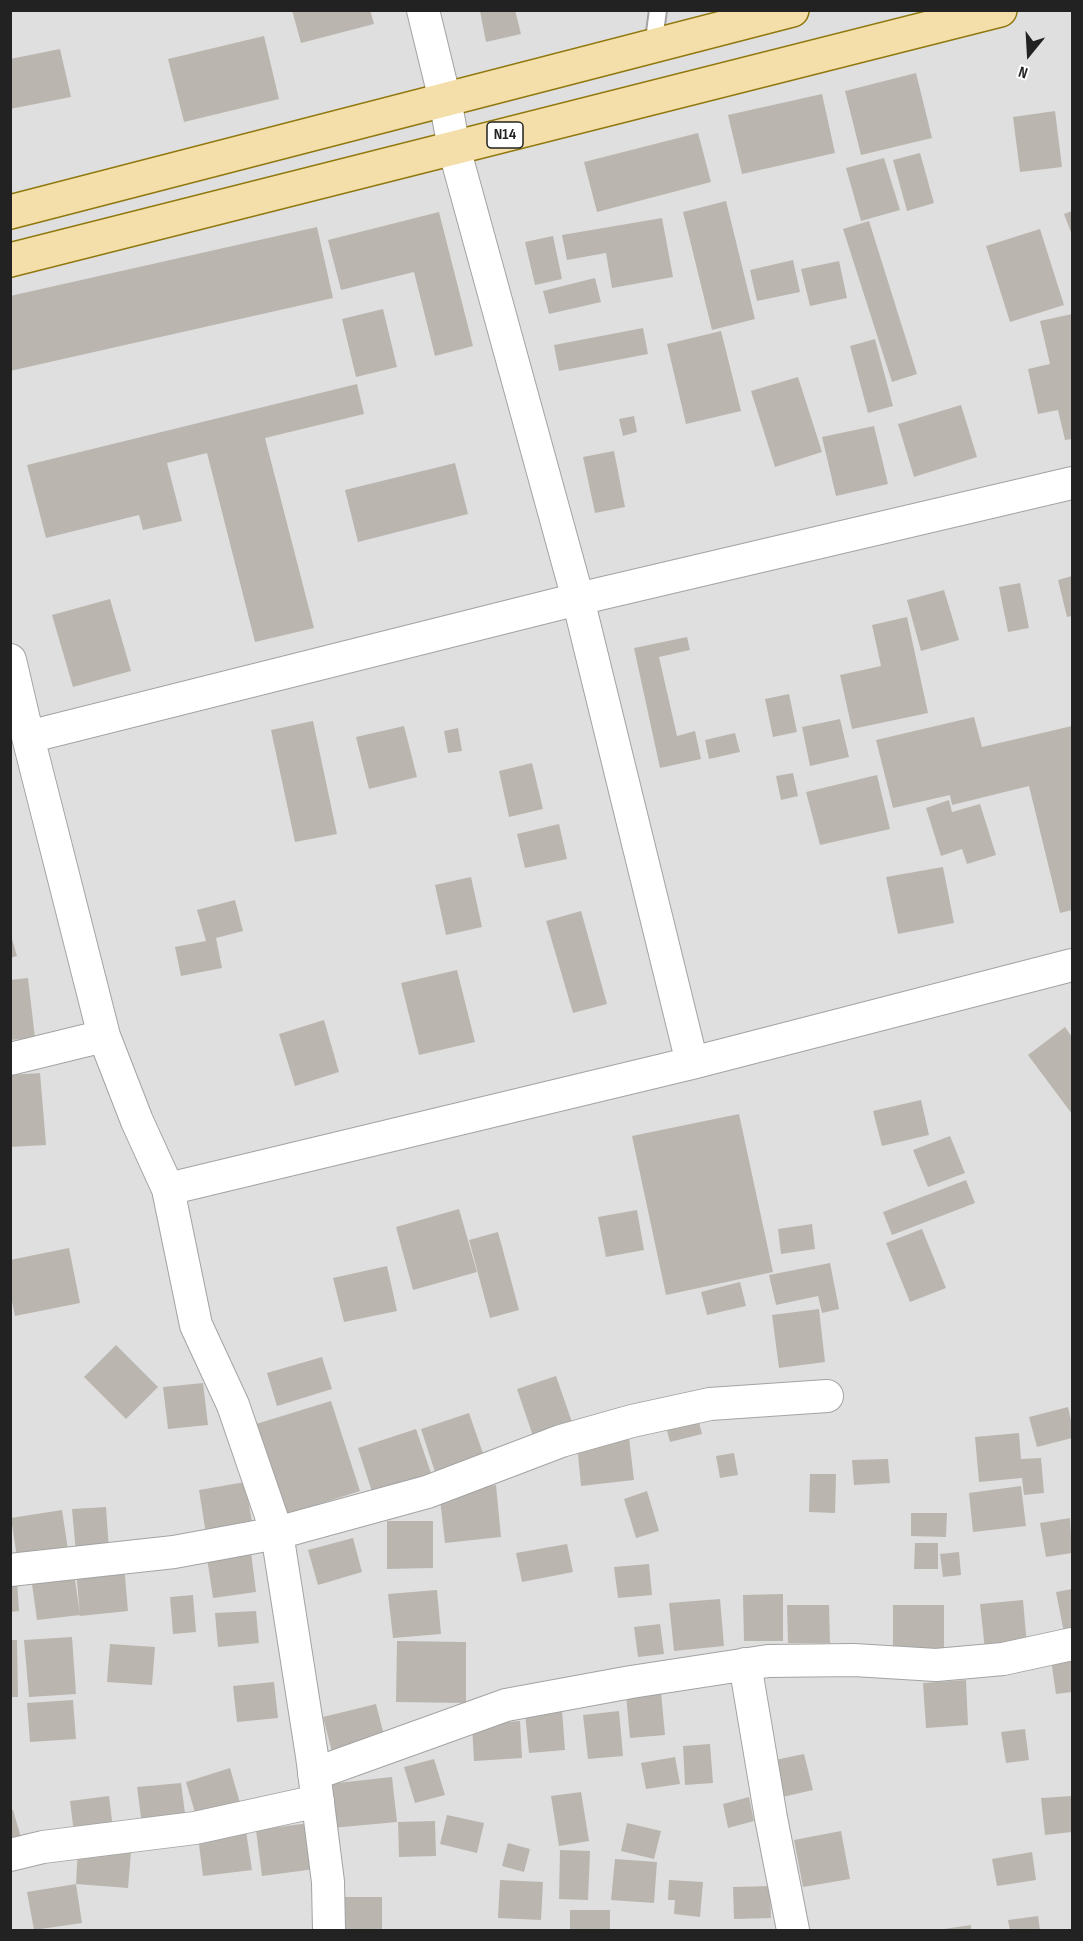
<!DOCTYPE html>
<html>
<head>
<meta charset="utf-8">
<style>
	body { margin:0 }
	#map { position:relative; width:1083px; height:1941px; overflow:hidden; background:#f1efe9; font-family:"Sofia Sans Condensed",sans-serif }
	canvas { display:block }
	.frame { position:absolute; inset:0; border:12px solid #222; pointer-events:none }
	.north { position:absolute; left:999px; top:24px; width:60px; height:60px; -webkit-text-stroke:4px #fff; paint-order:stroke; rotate:198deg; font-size:16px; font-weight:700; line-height:24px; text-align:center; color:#222 }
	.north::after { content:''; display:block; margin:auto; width:21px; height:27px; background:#222; clip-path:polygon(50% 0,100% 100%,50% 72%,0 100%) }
</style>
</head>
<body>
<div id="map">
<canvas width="1083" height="1941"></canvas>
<div class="frame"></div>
<div class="north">N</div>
</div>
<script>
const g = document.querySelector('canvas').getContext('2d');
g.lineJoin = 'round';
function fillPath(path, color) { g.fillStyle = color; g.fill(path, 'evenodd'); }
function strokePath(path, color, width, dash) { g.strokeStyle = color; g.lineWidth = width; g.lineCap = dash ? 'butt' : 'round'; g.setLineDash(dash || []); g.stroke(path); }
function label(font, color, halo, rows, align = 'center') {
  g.font = font + ' "Sofia Sans Condensed",sans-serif'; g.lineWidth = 6; g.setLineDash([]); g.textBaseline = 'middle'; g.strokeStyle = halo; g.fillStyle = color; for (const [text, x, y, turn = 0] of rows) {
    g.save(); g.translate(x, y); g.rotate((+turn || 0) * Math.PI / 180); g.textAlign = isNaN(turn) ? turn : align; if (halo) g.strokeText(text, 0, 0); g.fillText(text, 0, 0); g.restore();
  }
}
fillPath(new Path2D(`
	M 11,11 L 1072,11 L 1072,1930 L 11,1930 Z`), '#e0dfdf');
fillPath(new Path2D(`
	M 292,10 L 370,10 L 374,24 L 301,43 Z
	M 484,10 L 515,10 L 521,34 L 486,42 L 480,11 Z
	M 264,36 L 279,99 L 184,122 L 168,59 Z
	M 60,49 L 71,97 L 10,109 L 10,59 Z
	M 916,73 L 932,138 L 861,155 L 845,91 Z
	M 822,94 L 835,153 L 742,174 L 728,115 Z
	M 1055,111 L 1062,167 L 1020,172 L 1013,117 Z
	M 698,133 L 711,182 L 597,212 L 584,162 Z
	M 920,153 L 934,203 L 907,211 L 893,160 Z
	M 884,158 L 900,210 L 861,221 L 846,168 Z
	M 726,201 L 755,319 L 712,330 L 683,212 Z
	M 1072,211 L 1072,235 L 1064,214 Z
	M 439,212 L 473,346 L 435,356 L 414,272 L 341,290 L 328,240 Z
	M 662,218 L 673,277 L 612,288 L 606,253 L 567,260 L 562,235 Z
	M 869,221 L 917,374 L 892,382 L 843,229 Z
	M 317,227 L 333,298 L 10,371 L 10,296 Z
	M 1040,229 L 1064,305 L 1010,322 L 986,246 Z
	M 553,236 L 562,279 L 535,285 L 525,242 Z
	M 793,260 L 800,292 L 757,301 L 750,270 Z
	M 839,261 L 847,298 L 810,306 L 801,269 Z
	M 595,278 L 601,302 L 549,314 L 543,291 Z
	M 383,309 L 397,367 L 356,377 L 342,319 Z
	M 1072,314 L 1072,439 L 1065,440 L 1058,410 L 1038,414 L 1028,369 L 1050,364 L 1040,321 Z
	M 643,328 L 648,354 L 559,371 L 554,345 Z
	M 721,331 L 741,411 L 686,424 L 667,344 Z
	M 875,339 L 893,406 L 868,413 L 850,346 Z
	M 798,377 L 822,452 L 775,467 L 751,391 Z
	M 357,384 L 364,414 L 265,438 L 314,628 L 255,642 L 207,453 L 167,463 L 182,521 L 143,530 L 139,515 L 46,538 L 27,465 Z
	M 961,405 L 977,457 L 914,477 L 898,424 Z
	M 634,416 L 637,432 L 623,436 L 619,419 Z
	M 874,426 L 888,484 L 836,496 L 822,437 Z
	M 614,451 L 625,507 L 595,513 L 583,457 Z
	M 455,463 L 468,514 L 358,542 L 345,490 Z
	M 1072,576 L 1072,616 L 1067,617 L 1058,580 Z
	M 1020,583 L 1029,628 L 1008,632 L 999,587 Z
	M 944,590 L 959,640 L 921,651 L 907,600 Z
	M 110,599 L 131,671 L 73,687 L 52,615 Z
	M 907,617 L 928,713 L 852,729 L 840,675 L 881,666 L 872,625 Z
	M 687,637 L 690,650 L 659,657 L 677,736 L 695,731 L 701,759 L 660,768 L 634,648 Z
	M 789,694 L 797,732 L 773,737 L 765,699 Z
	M 974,717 L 982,747 L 1072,726 L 1072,910 L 1060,913 L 1029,786 L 952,805 L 950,795 L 893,808 L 876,740 Z
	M 840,719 L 849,757 L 810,766 L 802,727 Z
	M 313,721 L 337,834 L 295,842 L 271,730 Z
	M 404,726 L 417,777 L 369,789 L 356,737 Z
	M 458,728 L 462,751 L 448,753 L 444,731 Z
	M 735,733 L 740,752 L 709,759 L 705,740 Z
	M 532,763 L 543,809 L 509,817 L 499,771 Z
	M 793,773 L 798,796 L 781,800 L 776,776 Z
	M 877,775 L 890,829 L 820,845 L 806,792 Z
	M 949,800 L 952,812 L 980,804 L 996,855 L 967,864 L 962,849 L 941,856 L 926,808 Z
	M 559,824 L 567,859 L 525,868 L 517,834 Z
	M 943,867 L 954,923 L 898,934 L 886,877 Z
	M 471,877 L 482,927 L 446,935 L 435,885 Z
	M 235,900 L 243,931 L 216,938 L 222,968 L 181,976 L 175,947 L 206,941 L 197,910 Z
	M 581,911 L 607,1004 L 573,1013 L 546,921 Z
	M 10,932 L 17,956 L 10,958 Z
	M 457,970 L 475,1042 L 419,1055 L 401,983 Z
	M 28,978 L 35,1038 L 10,1040 L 10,980 Z
	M 324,1020 L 339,1072 L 295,1086 L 279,1034 Z
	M 1065,1027 L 1072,1037 L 1072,1114 L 1028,1055 Z
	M 40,1073 L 46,1145 L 10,1147 L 10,1075 Z
	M 921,1100 L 929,1135 L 882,1146 L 873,1111 Z
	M 739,1114 L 773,1272 L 666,1295 L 632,1136 Z
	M 950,1136 L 965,1173 L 928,1187 L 913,1150 Z
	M 966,1180 L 975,1203 L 892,1235 L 883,1212 Z
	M 459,1209 L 477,1272 L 413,1290 L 396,1227 Z
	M 637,1210 L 644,1250 L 606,1257 L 598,1217 Z
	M 812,1224 L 815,1249 L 781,1254 L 778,1229 Z
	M 922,1229 L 946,1288 L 910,1302 L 886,1243 Z
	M 498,1232 L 519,1310 L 490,1318 L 469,1240 Z
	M 69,1248 L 80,1303 L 15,1316 L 10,1292 L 10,1260 Z
	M 830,1263 L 839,1309 L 822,1313 L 818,1296 L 776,1305 L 769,1275 Z
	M 387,1266 L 397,1311 L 344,1322 L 333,1278 Z
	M 740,1282 L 746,1306 L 707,1315 L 701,1292 Z
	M 819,1309 L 825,1362 L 779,1368 L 772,1315 Z
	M 116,1345 L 158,1387 L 126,1419 L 84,1377 Z
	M 322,1357 L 332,1389 L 277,1406 L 267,1373 Z
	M 556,1376 L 573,1425 L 534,1439 L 517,1389 Z
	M 203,1383 L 208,1425 L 168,1429 L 163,1387 Z
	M 331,1401 L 360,1491 L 285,1515 L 256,1424 Z
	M 1068,1407 L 1072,1425 L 1072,1438 L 1037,1447 L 1029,1417 Z
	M 469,1413 L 486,1462 L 437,1478 L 421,1429 Z
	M 697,1414 L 702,1434 L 670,1442 L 665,1423 Z
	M 416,1429 L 432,1476 L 373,1495 L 358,1448 Z
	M 1019,1433 L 1021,1459 L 1041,1458 L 1044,1493 L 1024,1495 L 1022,1478 L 979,1482 L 975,1437 Z
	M 629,1438 L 634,1480 L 581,1486 L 577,1444 Z
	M 734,1453 L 738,1475 L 720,1478 L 716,1456 Z
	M 888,1459 L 890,1483 L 854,1485 L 852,1460 Z
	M 810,1474 L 836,1474 L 835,1513 L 809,1512 Z
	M 245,1482 L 253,1527 L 206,1534 L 199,1490 Z
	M 496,1485 L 501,1537 L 445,1543 L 439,1491 Z
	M 1021,1486 L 1026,1526 L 973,1532 L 969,1493 Z
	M 647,1491 L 659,1531 L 636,1538 L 624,1499 Z
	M 106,1507 L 109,1550 L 76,1553 L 72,1509 Z
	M 62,1510 L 69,1556 L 18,1564 L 11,1518 Z
	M 911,1513 L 947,1513 L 946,1537 L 911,1536 Z
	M 1070,1518 L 1072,1553 L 1046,1557 L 1040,1523 Z
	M 387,1521 L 433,1521 L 433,1568 L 387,1569 Z
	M 353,1538 L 362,1572 L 318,1585 L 308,1550 Z
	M 915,1543 L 938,1543 L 938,1569 L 914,1569 Z
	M 567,1544 L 573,1572 L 522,1582 L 516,1553 Z
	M 251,1552 L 256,1592 L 213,1598 L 207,1558 Z
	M 959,1552 L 961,1575 L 943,1577 L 940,1554 Z
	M 649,1564 L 652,1595 L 618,1598 L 614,1567 Z
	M 124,1565 L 128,1611 L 80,1616 L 76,1570 Z
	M 74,1572 L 80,1615 L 37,1620 L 31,1577 Z
	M 10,1580 L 17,1580 L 19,1611 L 10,1612 Z
	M 1072,1589 L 1072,1631 L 1064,1633 L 1056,1592 Z
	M 437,1590 L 441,1634 L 393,1638 L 388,1594 Z
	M 783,1594 L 783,1641 L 744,1641 L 743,1595 Z
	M 193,1595 L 196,1632 L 173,1634 L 170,1597 Z
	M 720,1599 L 724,1646 L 674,1651 L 669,1603 Z
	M 1023,1600 L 1027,1646 L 985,1650 L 980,1604 Z
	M 787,1605 L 829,1605 L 830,1643 L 788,1643 Z
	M 893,1605 L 944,1605 L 944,1648 L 893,1649 Z
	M 256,1611 L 259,1643 L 218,1647 L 215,1613 Z
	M 660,1624 L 664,1654 L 638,1657 L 634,1627 Z
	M 72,1637 L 76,1694 L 29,1697 L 24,1640 Z
	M 10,1640 L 17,1640 L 18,1697 L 10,1697 Z
	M 397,1641 L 466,1642 L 466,1703 L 396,1702 Z
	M 110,1644 L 155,1647 L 152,1685 L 107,1682 Z
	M 1072,1657 L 1072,1692 L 1056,1694 L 1051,1660 Z
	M 966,1680 L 968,1725 L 926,1728 L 923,1683 Z
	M 274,1682 L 278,1718 L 237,1722 L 233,1686 Z
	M 661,1692 L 665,1735 L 630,1738 L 626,1695 Z
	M 73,1700 L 76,1739 L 30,1742 L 27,1703 Z
	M 376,1704 L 385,1739 L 332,1752 L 323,1717 Z
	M 562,1710 L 565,1750 L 529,1753 L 525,1713 Z
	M 619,1711 L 623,1756 L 588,1759 L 583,1715 Z
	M 520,1721 L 522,1758 L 474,1761 L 472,1725 Z
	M 1025,1729 L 1029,1760 L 1006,1763 L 1001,1732 Z
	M 710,1744 L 713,1783 L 685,1785 L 683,1746 Z
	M 804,1754 L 813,1790 L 778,1798 L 770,1761 Z
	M 675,1757 L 680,1784 L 646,1789 L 641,1763 Z
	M 434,1759 L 445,1795 L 415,1803 L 404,1767 Z
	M 230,1768 L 240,1803 L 196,1816 L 186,1782 Z
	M 392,1777 L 397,1822 L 332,1828 L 328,1784 Z
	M 181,1783 L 186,1821 L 142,1825 L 137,1787 Z
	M 581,1792 L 589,1841 L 559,1846 L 551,1796 Z
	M 109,1796 L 113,1829 L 74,1833 L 70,1801 Z
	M 1072,1796 L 1072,1832 L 1045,1835 L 1041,1798 Z
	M 749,1797 L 754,1821 L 728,1828 L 723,1804 Z
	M 13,1810 L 22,1841 L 10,1844 L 10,1811 Z
	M 447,1815 L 484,1823 L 477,1853 L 440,1844 Z
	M 435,1821 L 436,1856 L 399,1857 L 398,1822 Z
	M 309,1823 L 315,1869 L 262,1876 L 256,1830 Z
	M 627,1823 L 661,1831 L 654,1859 L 621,1851 Z
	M 246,1831 L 252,1870 L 203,1876 L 198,1837 Z
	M 841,1831 L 850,1879 L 803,1887 L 794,1840 Z
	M 508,1843 L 530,1849 L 524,1872 L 502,1866 Z
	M 78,1848 L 131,1852 L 128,1888 L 76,1884 Z
	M 560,1850 L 590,1851 L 588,1900 L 559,1899 Z
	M 1032,1852 L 1036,1880 L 997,1886 L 992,1859 Z
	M 615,1859 L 657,1862 L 654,1903 L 611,1900 Z
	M 500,1880 L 543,1882 L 541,1920 L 498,1918 Z
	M 669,1880 L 703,1882 L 700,1917 L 674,1914 L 675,1900 L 668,1900 Z
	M 76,1884 L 82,1923 L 34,1930 L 27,1892 Z
	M 770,1886 L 771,1918 L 734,1919 L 733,1887 Z
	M 339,1897 L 382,1897 L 382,1930 L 339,1930 Z
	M 570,1910 L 610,1910 L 610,1930 L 570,1930 Z
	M 1038,1916 L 1040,1930 L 1010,1930 L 1008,1920 Z
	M 971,1925 L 971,1930 L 944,1930 L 944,1929 Z`), '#bab6af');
const service = new Path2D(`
	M 653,47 L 658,10`);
const minor = new Path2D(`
	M 423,10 L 445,100 L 454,148 L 578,599 L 692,1063
	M 10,660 L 28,737 L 104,1036 L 137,1121 L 168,1189 L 196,1325 L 233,1405 L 277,1533 L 312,1756 L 328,1882 L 329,1930
	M 28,737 L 578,599 L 1072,483
	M 10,1059 L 104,1036
	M 168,1189 L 692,1063 L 1072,965
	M 10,1570 L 174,1552 L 277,1533 L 427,1492 L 561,1441 L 632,1421 L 710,1404 L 827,1396
	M 745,1664 L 771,1818 L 793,1930
	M 314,1774 L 506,1705 L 631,1682 L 768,1661 L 854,1660 L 936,1665 L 1003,1659 L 1072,1644
	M 10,1855 L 43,1847 L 195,1828 L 318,1801`);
const primary = new Path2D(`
	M 10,212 L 792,10
	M 10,260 L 1000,10`);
strokePath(service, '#a3a3a3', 20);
strokePath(minor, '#a3a3a3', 34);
strokePath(primary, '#91780e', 36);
strokePath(service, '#fff', 16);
strokePath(minor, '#fff', 32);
strokePath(primary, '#f4dfab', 33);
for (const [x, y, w] of [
	[505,135,36]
]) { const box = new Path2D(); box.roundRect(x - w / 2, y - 13, w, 26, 4.5); g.fillStyle = '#fff'; g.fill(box); strokePath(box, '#222', 1.5); }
label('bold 16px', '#222', null, [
	["N14",505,135]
]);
</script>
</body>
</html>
